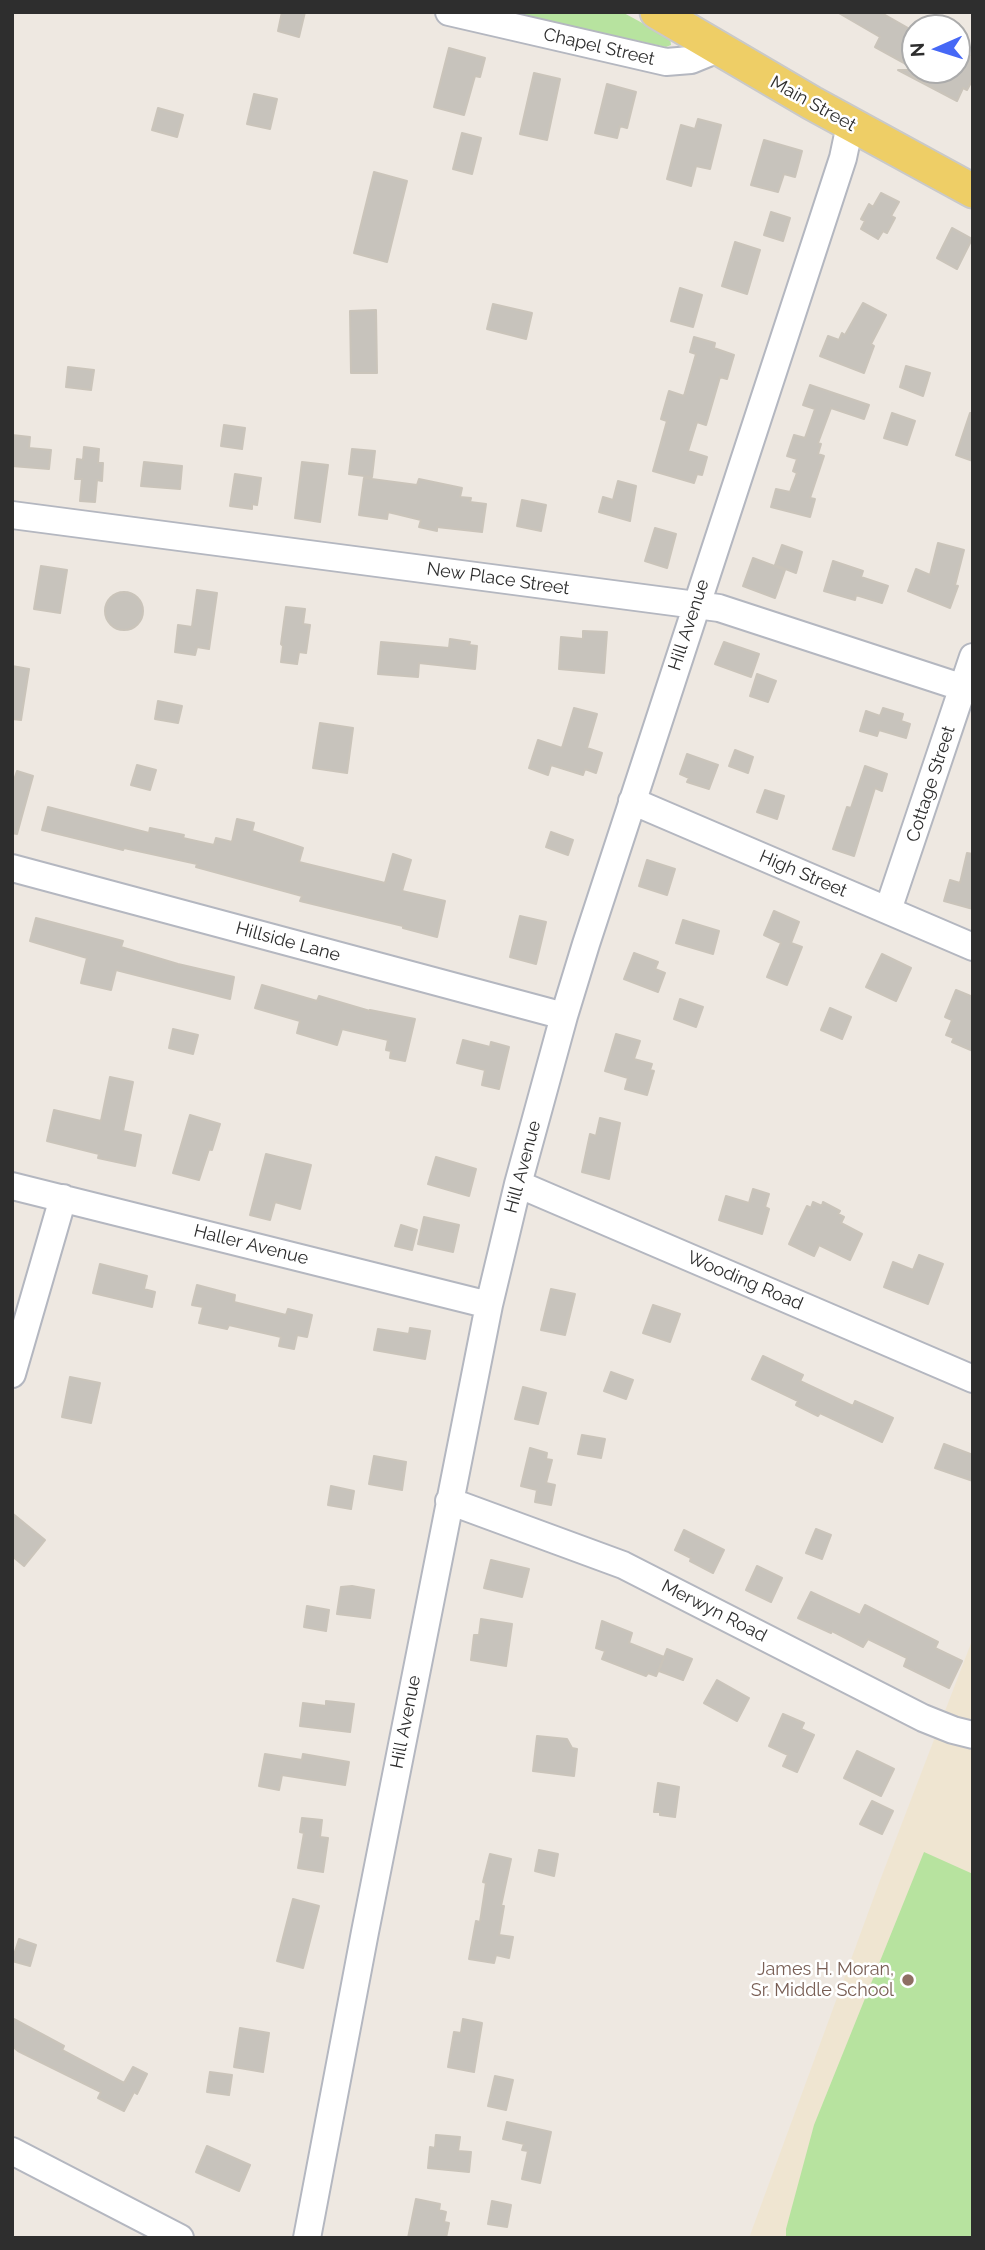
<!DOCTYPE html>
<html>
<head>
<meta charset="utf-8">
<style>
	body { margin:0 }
	#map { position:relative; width:985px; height:2250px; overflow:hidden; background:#eee8e1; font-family:Raleway,sans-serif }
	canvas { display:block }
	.frame { position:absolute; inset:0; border:14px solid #2e2e2e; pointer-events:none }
	.north { position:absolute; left:901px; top:14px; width:70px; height:70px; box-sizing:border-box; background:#fff; border:2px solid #ababab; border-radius:50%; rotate:267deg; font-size:19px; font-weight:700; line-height:28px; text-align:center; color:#2e2e2e }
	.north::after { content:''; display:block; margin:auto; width:24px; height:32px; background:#4668f6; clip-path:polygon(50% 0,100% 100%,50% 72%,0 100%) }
</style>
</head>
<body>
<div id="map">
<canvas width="985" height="2250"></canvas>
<div class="frame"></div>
<div class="north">N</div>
</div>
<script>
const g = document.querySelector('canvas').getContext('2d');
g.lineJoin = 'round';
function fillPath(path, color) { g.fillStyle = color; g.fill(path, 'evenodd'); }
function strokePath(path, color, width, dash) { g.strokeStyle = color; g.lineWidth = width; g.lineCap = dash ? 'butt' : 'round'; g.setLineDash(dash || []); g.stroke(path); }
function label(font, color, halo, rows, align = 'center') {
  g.font = font + ' Raleway,sans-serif'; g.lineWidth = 5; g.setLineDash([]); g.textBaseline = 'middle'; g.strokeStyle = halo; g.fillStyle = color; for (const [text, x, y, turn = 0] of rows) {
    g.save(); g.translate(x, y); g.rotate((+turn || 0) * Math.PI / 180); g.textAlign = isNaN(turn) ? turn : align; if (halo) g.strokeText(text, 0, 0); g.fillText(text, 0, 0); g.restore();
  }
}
fillPath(new Path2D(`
	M 973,1638 L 973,2238 L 749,2238 L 879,1883 Z`), '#efe5d1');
fillPath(new Path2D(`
	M 509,12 L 622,12 L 670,38 L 671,45 L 666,47 Z
	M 924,1852 L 973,1874 L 973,2238 L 786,2238 L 786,2229 L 814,2125 Z`), '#b7e39f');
const building = new Path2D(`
	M 282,12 L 305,12 L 299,37 L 278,31 Z
	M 837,12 L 880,12 L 915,32 L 915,69 L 875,47 L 880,37 Z
	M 449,48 L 485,58 L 480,77 L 475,76 L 464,115 L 434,107 Z
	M 957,49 L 973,57 L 973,79 L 967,90 L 963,88 L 957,101 L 898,70 L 957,70 Z
	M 534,73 L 560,79 L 547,140 L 520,134 Z
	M 607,84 L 636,92 L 627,128 L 620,126 L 617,138 L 595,133 Z
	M 254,94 L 277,99 L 270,129 L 247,124 Z
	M 158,108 L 183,115 L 177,137 L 152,130 Z
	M 698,119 L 721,125 L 710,169 L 696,166 L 691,186 L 667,179 L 681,125 L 695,129 Z
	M 462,133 L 481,138 L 472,174 L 453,169 Z
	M 764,140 L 802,151 L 795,177 L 784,174 L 778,192 L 751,185 Z
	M 374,172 L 407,181 L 387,262 L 354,253 Z
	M 881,193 L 899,202 L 891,216 L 895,218 L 887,233 L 883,231 L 878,239 L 861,229 L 865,221 L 861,219 L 869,204 L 873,207 Z
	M 771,212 L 790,218 L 783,241 L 764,235 Z
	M 952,228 L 972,239 L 957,269 L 937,258 Z
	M 735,242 L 760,250 L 747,294 L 722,286 Z
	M 680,288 L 702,295 L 693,327 L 671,321 Z
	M 863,303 L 886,315 L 871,344 L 874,346 L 864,373 L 820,356 L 828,336 L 839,340 L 842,333 L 845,335 Z
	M 493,304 L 532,313 L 526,339 L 487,329 Z
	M 376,310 L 377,373 L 351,373 L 350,311 Z
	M 694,337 L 715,343 L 714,348 L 734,355 L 727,379 L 720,377 L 706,425 L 697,422 L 688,451 L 707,457 L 702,475 L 697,474 L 694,483 L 653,471 L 667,421 L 661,419 L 669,391 L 684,396 L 696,354 L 690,352 Z
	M 906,366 L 930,373 L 923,396 L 900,387 Z
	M 68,367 L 94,370 L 91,390 L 66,387 Z
	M 810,385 L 869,405 L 864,419 L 831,408 L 818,443 L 821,444 L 818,454 L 824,456 L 810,498 L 815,499 L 810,517 L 771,507 L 776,489 L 790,492 L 797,473 L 793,471 L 797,459 L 787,456 L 794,435 L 805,438 L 815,409 L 803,405 Z
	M 892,413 L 915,421 L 907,445 L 884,438 Z
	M 970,413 L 973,413 L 973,461 L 956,455 Z
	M 224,425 L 245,428 L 242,449 L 221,446 Z
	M 12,435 L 30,437 L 29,448 L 51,450 L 49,469 L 12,466 Z
	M 84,447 L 99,449 L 98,463 L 103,463 L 102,481 L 97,480 L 95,502 L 80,501 L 82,479 L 75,479 L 77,459 L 83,460 Z
	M 352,449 L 375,451 L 372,477 L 349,474 Z
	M 144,462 L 182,466 L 180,489 L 141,486 Z
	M 302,462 L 328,465 L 320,522 L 295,518 Z
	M 235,474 L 261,478 L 257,505 L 252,504 L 252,509 L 230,506 Z
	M 364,478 L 417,485 L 419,479 L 462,488 L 460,497 L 471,498 L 470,502 L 486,504 L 482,532 L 437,527 L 437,531 L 419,527 L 421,520 L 388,512 L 387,519 L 359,515 Z
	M 618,481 L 636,486 L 630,521 L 599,512 L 603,497 L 613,500 Z
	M 522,500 L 546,505 L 541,531 L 517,526 Z
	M 655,528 L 676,534 L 667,568 L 645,561 Z
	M 938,543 L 964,550 L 955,585 L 958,586 L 950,608 L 908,591 L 916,569 L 930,575 Z
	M 782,545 L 802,552 L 796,573 L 775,565 Z
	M 753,558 L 785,570 L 775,598 L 743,586 Z
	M 833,561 L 863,571 L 861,577 L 888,586 L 882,603 L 856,595 L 855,600 L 824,591 Z
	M 41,566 L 67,570 L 60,613 L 34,609 Z
	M 197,590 L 217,593 L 209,649 L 197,647 L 195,655 L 175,652 L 178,625 L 192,627 Z
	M105 611a19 19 0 1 1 38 0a19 19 0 1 1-38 0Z
	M 286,607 L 305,609 L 303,624 L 310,625 L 306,653 L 299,652 L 297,664 L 281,662 L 283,646 L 281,644 Z
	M 583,631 L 607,632 L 604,673 L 559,669 L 561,637 L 583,639 Z
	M 450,639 L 470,642 L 469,645 L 477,646 L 475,669 L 419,663 L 418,677 L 378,674 L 381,642 L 449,648 Z
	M 724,642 L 759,654 L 751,677 L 715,664 Z
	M 12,666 L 29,669 L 21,720 L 12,719 Z
	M 757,674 L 776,681 L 768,702 L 750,696 Z
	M 158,701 L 182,706 L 178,723 L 155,719 Z
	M 574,708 L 597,714 L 587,748 L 602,753 L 596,773 L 585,769 L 583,775 L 551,765 L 548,775 L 529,768 L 538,740 L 562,748 Z
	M 883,708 L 903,714 L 901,721 L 910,724 L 906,738 L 879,730 L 877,736 L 860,731 L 866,711 L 880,716 Z
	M 320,723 L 353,728 L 347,773 L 313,768 Z
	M 735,750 L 753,757 L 748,773 L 729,766 Z
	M 687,754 L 718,765 L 709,789 L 687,782 L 689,778 L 680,774 Z
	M 137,765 L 156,770 L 150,790 L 131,785 Z
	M 865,766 L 887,774 L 882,791 L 875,788 L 854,856 L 833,849 L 847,807 L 851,808 Z
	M 17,771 L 33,776 L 17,834 L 12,833 L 12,786 Z
	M 765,790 L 784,796 L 777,819 L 757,812 Z
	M 48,807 L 149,833 L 150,828 L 184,835 L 183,838 L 214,845 L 216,838 L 232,842 L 237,819 L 254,823 L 252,831 L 303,848 L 299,862 L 385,883 L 393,854 L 411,860 L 402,891 L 445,901 L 437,937 L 403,928 L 403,926 L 300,901 L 302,896 L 196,867 L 197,864 L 124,848 L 123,850 L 42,830 Z
	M 551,832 L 573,840 L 568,855 L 546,847 Z
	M 967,853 L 973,854 L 973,909 L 944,901 L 950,880 L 960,883 Z
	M 647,860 L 675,869 L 667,895 L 639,886 Z
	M 774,911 L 799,922 L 791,943 L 802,947 L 787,985 L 767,977 L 781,943 L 764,935 Z
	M 520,916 L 546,922 L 536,964 L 510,957 Z
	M 36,918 L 123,941 L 121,947 L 178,964 L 234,977 L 230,999 L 116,970 L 111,990 L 81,983 L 87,958 L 30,941 Z
	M 683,920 L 719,931 L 713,954 L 676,943 Z
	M 634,953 L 658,962 L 655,969 L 665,973 L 658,992 L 624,979 Z
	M 882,954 L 911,968 L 896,1001 L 866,987 Z
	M 262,985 L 317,1001 L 319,996 L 370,1011 L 370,1010 L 415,1019 L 405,1061 L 390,1058 L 391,1051 L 386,1050 L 388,1040 L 342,1029 L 337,1045 L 297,1033 L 300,1021 L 255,1008 Z
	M 956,990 L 973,997 L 973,1051 L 952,1042 L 954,1038 L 946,1035 L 952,1020 L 945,1017 Z
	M 680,999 L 703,1007 L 696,1027 L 674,1019 Z
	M 830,1008 L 851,1017 L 842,1039 L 821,1030 Z
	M 173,1029 L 198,1035 L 193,1054 L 169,1048 Z
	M 616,1034 L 640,1041 L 634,1059 L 652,1064 L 650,1070 L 654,1071 L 647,1095 L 625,1089 L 628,1078 L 605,1071 Z
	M 463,1040 L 490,1047 L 491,1042 L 509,1047 L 499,1089 L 482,1085 L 485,1070 L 457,1063 Z
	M 110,1077 L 133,1082 L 123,1131 L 141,1135 L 135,1166 L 98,1158 L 99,1154 L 47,1141 L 54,1110 L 101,1121 Z
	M 190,1115 L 220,1124 L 212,1150 L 209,1149 L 199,1180 L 173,1173 Z
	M 600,1118 L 620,1123 L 609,1179 L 582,1172 L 590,1134 L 596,1136 Z
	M 266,1154 L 311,1165 L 300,1209 L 275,1202 L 270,1220 L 250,1215 Z
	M 436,1157 L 476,1169 L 469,1196 L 428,1184 Z
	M 753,1189 L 769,1194 L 765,1207 L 769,1209 L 762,1234 L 719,1220 L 726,1196 L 749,1203 Z
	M 813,1202 L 822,1206 L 823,1202 L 840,1211 L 838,1214 L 844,1217 L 841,1223 L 862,1234 L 850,1260 L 819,1245 L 814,1256 L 789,1244 L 807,1206 L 811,1208 Z
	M 424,1217 L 459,1225 L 453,1252 L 418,1244 Z
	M 401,1225 L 417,1230 L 412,1250 L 395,1246 Z
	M 919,1255 L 943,1264 L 928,1304 L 884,1287 L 893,1262 L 913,1270 Z
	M 100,1264 L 147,1276 L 144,1289 L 155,1292 L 152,1307 L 93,1293 Z
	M 197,1285 L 235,1295 L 234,1302 L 286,1315 L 288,1309 L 312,1315 L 307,1337 L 297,1335 L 294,1349 L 279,1346 L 281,1337 L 229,1325 L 227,1329 L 199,1323 L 203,1307 L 192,1305 Z
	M 551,1289 L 575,1294 L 565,1335 L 541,1330 Z
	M 653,1305 L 680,1314 L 670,1342 L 643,1333 Z
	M 410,1328 L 430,1331 L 425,1359 L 374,1350 L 378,1329 L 409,1334 Z
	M 763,1356 L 803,1375 L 800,1381 L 853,1406 L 855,1401 L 893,1418 L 882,1442 L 820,1413 L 818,1416 L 796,1405 L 798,1401 L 752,1379 Z
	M 611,1372 L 633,1380 L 626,1399 L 604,1391 Z
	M 70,1377 L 100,1383 L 91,1423 L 62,1417 Z
	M 523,1387 L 546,1393 L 538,1424 L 515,1419 Z
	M 582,1435 L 605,1439 L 601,1458 L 578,1454 Z
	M 944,1444 L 973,1455 L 973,1481 L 935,1468 Z
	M 530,1448 L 547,1453 L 546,1459 L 552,1460 L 546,1483 L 555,1485 L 551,1505 L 535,1502 L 537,1490 L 521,1486 Z
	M 374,1456 L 406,1462 L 402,1490 L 369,1484 Z
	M 331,1486 L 354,1491 L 351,1509 L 328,1505 Z
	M 12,1513 L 45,1540 L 24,1566 L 12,1556 Z
	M 816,1529 L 831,1535 L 822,1559 L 806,1553 Z
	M 684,1530 L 724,1550 L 713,1573 L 690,1561 L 691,1558 L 675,1550 Z
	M 491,1560 L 529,1569 L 522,1597 L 484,1588 Z
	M 757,1566 L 782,1578 L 771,1602 L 746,1590 Z
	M 352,1586 L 374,1590 L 370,1618 L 337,1614 L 341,1587 Z
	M 811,1592 L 860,1615 L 865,1605 L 938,1642 L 935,1648 L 962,1661 L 949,1688 L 904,1666 L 907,1658 L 868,1639 L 863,1647 L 832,1631 L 831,1633 L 798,1618 Z
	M 307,1606 L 329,1610 L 326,1631 L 304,1627 Z
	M 481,1619 L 512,1624 L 506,1666 L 471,1660 L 474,1635 L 479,1635 Z
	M 602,1621 L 632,1633 L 629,1643 L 664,1657 L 656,1676 L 648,1673 L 646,1676 L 602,1659 L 605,1651 L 596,1648 Z
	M 667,1649 L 692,1659 L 683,1680 L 659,1671 Z
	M 717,1680 L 749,1698 L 737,1721 L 704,1703 Z
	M 326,1701 L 354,1704 L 350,1732 L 300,1726 L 303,1703 L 326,1706 Z
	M 783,1714 L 804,1723 L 801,1729 L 814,1735 L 797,1772 L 783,1766 L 788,1755 L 769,1746 Z
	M 537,1736 L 567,1739 L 572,1748 L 577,1749 L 574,1776 L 533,1771 Z
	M 857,1751 L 894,1769 L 881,1796 L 844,1778 Z
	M 265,1754 L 302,1760 L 303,1754 L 349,1762 L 345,1785 L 282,1775 L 279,1790 L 259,1786 Z
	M 658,1783 L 679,1787 L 675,1817 L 660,1815 L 660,1812 L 654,1812 Z
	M 872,1801 L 893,1811 L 882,1834 L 860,1824 Z
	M 302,1818 L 322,1820 L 320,1837 L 328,1838 L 323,1872 L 298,1868 L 304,1833 L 300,1832 Z
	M 539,1850 L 558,1854 L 554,1876 L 535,1871 Z
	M 490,1854 L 511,1859 L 501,1906 L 504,1906 L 499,1935 L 513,1937 L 509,1958 L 496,1955 L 494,1963 L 469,1959 L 476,1921 L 480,1922 L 486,1883 L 483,1882 Z
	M 293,1899 L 319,1906 L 303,1968 L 277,1961 Z
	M 19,1939 L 36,1945 L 30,1966 L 12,1961 Z
	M 12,2018 L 64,2046 L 62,2050 L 124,2083 L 133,2067 L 147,2074 L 137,2094 L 134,2092 L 124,2111 L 98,2098 L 101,2092 L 18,2051 L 12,2046 Z
	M 463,2019 L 482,2023 L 474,2072 L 448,2067 L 454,2032 L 461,2033 Z
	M 240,2028 L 269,2033 L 263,2072 L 234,2067 Z
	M 210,2072 L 232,2075 L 229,2095 L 207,2092 Z
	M 495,2076 L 513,2080 L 506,2110 L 488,2106 Z
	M 507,2122 L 551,2132 L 540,2183 L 522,2179 L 528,2151 L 522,2150 L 524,2144 L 503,2139 Z
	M 436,2135 L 460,2137 L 458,2151 L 471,2152 L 469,2172 L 428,2168 L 430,2147 L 435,2148 Z
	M 207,2146 L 250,2165 L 239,2191 L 196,2172 Z
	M 416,2199 L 440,2204 L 439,2210 L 446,2212 L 444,2222 L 449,2223 L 446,2238 L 408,2238 Z
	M 492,2201 L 511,2205 L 507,2227 L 488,2224 Z`);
fillPath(building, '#c7c3bc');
strokePath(building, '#cac4ba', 2);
const minor = new Path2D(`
	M 449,12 L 666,62 L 691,60 L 718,49
	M 12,515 L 719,608 L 973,691
	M 632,801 L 973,947
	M 12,868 L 564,1016
	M 888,910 L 973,657
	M 518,1184 L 973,1379
	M 12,1186 L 489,1305
	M 12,1374 L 63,1198
	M 449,1501 L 623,1565 L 923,1718 L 953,1730 L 973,1735
	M 12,2151 L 180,2238
	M 307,2238 L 365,1932 L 489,1305 L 518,1184 L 564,1016 L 586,944 L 843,158 L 850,125`);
const major = new Path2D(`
	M 657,12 L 812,103 L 973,191`);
strokePath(minor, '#b4b7c0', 30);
strokePath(major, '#c9c9c9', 37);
strokePath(minor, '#fff', 26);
strokePath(major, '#eece66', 33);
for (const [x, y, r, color] of [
	[908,1980,7,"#8d6e63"]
]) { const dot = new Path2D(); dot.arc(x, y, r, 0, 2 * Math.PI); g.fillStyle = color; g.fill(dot); strokePath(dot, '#fff', 2.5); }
label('18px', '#2e2e2e', '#fff', [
	["Chapel Street",599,47,13],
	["Main Street",813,104,29],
	["New Place Street",498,579,8],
	["Hill Avenue",689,625,-72],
	["Cottage Street",931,784,-72],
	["High Street",803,874,23],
	["Hillside Lane",288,942,15],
	["Hill Avenue",523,1167,-75],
	["Haller Avenue",251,1245,14],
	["Wooding Road",745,1281,23],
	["Merwyn Road",714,1611,27],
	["Hill Avenue",406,1722,-79]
]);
label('18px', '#785e54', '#fff', [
	["James H. Moran,",894,1970],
	["Sr. Middle School",894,1991]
], 'right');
</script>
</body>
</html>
